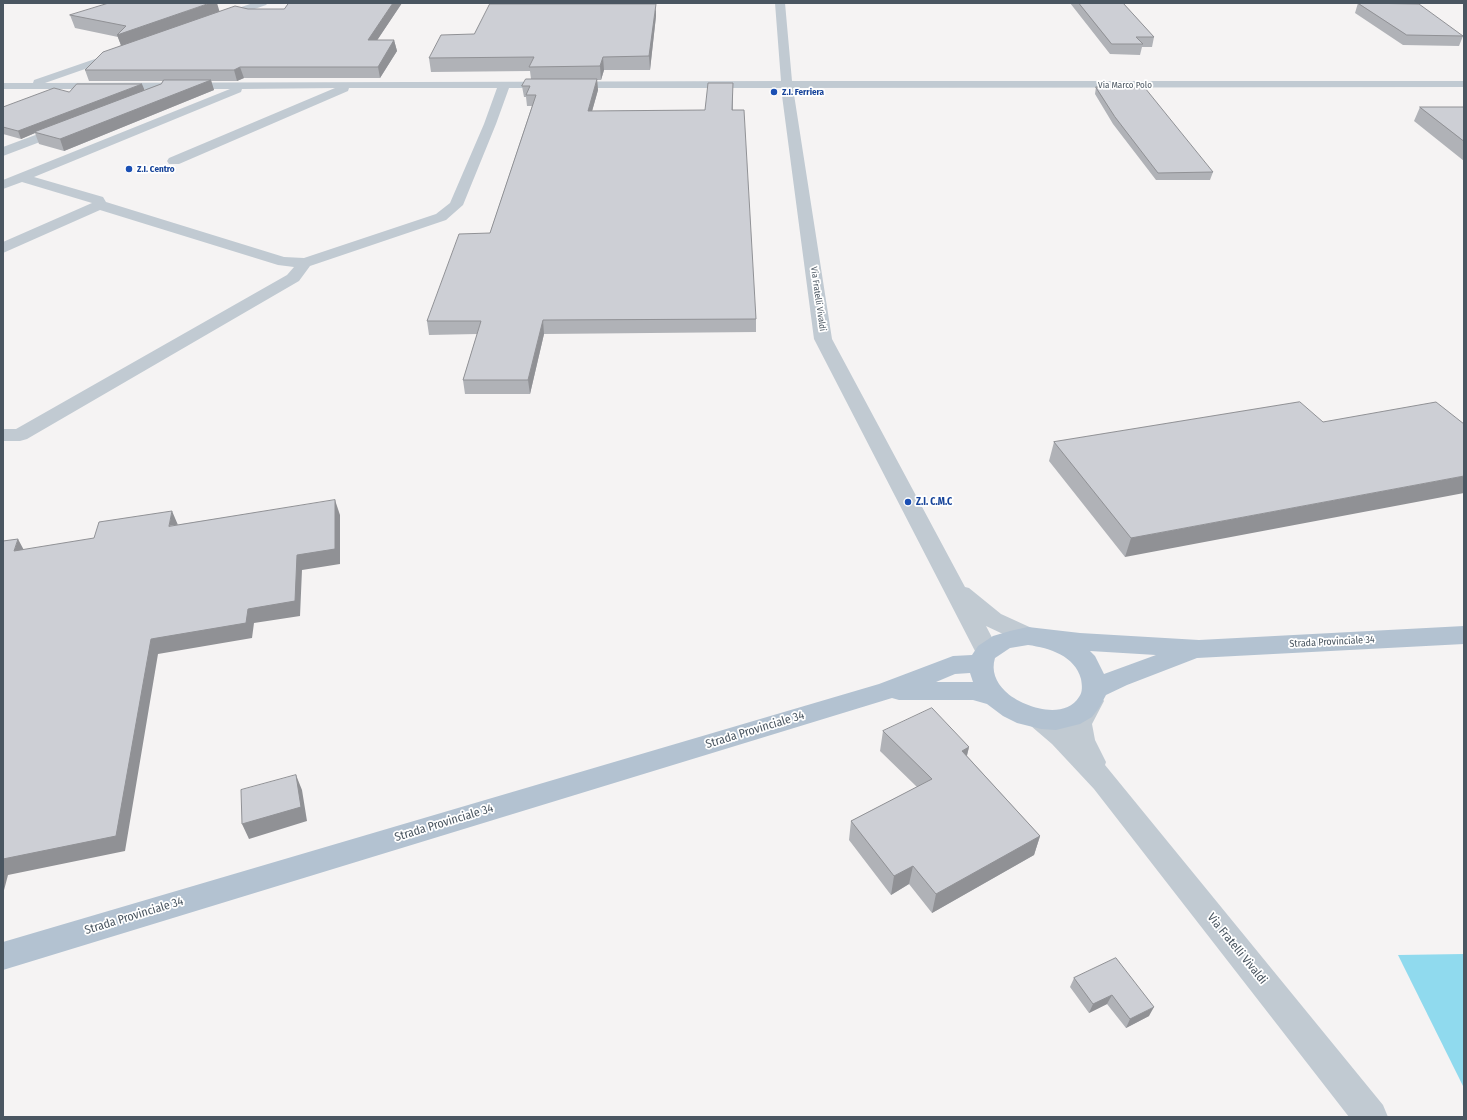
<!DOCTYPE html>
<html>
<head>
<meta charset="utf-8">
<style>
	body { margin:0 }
	#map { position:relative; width:1467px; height:1120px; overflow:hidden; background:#f5f3f3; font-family:"Fira Sans Condensed",sans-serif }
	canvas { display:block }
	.frame { position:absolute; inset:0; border:4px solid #4a5661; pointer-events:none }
</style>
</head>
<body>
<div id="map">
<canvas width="1467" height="1120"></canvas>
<div class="frame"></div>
</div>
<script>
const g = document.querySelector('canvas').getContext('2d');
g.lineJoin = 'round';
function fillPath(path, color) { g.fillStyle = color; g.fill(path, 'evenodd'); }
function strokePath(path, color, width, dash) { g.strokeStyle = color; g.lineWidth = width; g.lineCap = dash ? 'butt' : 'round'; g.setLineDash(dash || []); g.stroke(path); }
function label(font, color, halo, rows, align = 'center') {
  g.font = font + ' "Fira Sans Condensed",sans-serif'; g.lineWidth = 3.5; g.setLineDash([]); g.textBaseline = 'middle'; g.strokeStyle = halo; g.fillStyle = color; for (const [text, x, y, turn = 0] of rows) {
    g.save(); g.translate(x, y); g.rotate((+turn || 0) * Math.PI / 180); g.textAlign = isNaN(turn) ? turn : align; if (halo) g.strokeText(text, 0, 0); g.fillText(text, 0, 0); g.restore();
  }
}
fillPath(new Path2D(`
	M 1464,954 L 1464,1088 L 1398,955 Z`), '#90daee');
fillPath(new Path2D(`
	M 253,3 L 268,3 L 266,5 L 223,20 L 215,20 L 214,18 L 215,16 Z
	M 775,3 L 785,3 L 792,81 L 1464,81 L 1464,87 L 793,88 L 832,339 L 965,587 L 969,588 L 1001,614 L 1036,630 L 1040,636 L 1036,642 L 1028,645 L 1020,642 L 986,626 L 999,651 L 995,657 L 987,660 L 979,657 L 975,651 L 814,339 L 781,88 L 509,88 L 496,124 L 463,205 L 446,220 L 310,266 L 299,281 L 27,439 L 20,441 L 3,441 L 3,429 L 16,429 L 287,275 L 294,267 L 278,265 L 100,210 L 3,253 L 3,242 L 92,203 L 22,182 L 3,189 L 3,180 L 230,89 L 3,89 L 3,83 L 33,83 L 34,80 L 121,50 L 126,53 L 125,55 L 45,83 L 781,81 ZM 335,88 L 169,158 L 167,161 L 169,164 L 179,164 L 348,91 L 349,88 L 497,88 L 484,124 L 450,203 L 436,214 L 304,258 L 284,257 L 106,202 L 103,197 L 34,177 L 241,92 L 242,89 Z
	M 65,124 L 69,125 L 71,128 L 69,131 L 3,156 L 3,147 Z
	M 1091,691 L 1100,694 L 1104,701 L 1092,724 L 1095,740 L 1106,762 L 1105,765 L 1383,1105 L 1388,1117 L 1349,1117 L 1094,789 L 1052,744 L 1031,726 L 1027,719 L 1031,712 C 1048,706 1054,716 1067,727 L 1066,724 L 1082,694 Z`), '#c1cad2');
fillPath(new Path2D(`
	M 1464,626 L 1464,644 L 1197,658 L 1127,685 L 1106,695 L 1099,708 L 1092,717 L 1080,724 L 1056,730 L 1041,729 L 1017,723 L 1003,716 L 987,704 L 973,700 L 899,700 L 892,698 L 3,970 L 3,942 L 879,684 L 953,656 L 972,655 L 978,646 L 993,636 L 1010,631 L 1028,627 L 1080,633 L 1199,640 ZM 1028,645 C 1050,648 1075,656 1081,679 C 1082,685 1083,692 1079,697 C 1064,721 1021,707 1005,691 C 996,682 991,671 995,658 L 1010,648 ZM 1090,651 L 1156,655 L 1104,674 L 1095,656 ZM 970,673 L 973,682 L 936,682 L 955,674 Z`), '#b3c2d1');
fillPath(new Path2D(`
	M 289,3 L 402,3 L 377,40 L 394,40 L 397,51 L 380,78 L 244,78 L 237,81 L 211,81 L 214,90 L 64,151 L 39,144 L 35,133 L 21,139 L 3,134 L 3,107 L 69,92 L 144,90 L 161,84 L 163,81 L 89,81 L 85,70 L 121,45 L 118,37 L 75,28 L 70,15 L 220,11 L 248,9 L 284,9 Z
	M 1070,3 L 1123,3 L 1154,37 L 1152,47 L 1142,47 L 1140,55 L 1110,54 Z
	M 1358,3 L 1463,36 L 1459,46 L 1403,45 L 1355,13 Z
	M 656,16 L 650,70 L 604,70 L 601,80 L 597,80 L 598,90 L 592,111 L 705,110 L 733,94 L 733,110 L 756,319 L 756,332 L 544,334 L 530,394 L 465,394 L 463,380 L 477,334 L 429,335 L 427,321 L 490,233 L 532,106 L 527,106 L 526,97 L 524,97 L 522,86 L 531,79 L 530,71 L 431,72 L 429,58 L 474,34 Z
	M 1096,87 L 1213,172 L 1210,180 L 1156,180 L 1113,124 L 1095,94 Z
	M 1420,107 L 1464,107 L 1464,161 L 1414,121 Z
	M 1300,402 L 1125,557 L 1049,461 L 1054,442 Z
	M 883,731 L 969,747 L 967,756 L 1040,836 L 1034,855 L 932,913 L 909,884 L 891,895 L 849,840 L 851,821 L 917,787 L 880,751 Z
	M 1116,958 L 1149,1016 L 1126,1028 L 1107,1004 L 1089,1013 L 1070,987 L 1074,978 Z`), '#b0b2b7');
fillPath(new Path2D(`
	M 210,3 L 217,3 L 220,13 L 122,48 L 117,35 Z
	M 393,3 L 402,3 L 370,51 L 368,40 Z
	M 656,4 L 656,16 L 650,70 L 649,56 Z
	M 394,40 L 397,51 L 380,78 L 378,67 Z
	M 603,57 L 604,70 L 601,80 L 600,66 Z
	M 240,67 L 244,78 L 237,81 L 234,70 Z
	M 597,79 L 598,90 L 589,122 L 588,111 Z
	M 211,80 L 214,90 L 64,151 L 60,139 Z
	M 142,84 L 145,91 L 34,132 L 35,133 L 21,139 L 18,131 Z
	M 543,320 L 544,334 L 530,394 L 528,380 Z
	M 1464,476 L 1464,493 L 1125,557 L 1131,538 Z
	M 335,500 L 340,515 L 340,564 L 302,570 L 300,616 L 254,623 L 252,638 L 158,654 L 125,851 L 8,875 L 3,894 L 3,859 L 151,639 L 248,609 L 297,555 Z
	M 172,511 L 178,525 L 169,526 Z
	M 18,539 L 26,554 L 14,551 Z
	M 969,747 L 964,766 L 962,751 Z
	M 296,775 L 302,790 L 307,821 L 249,839 L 242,824 Z
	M 1040,836 L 1034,855 L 932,913 L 936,894 Z
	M 913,866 L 909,884 L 891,895 L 894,876 Z
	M 1112,995 L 1107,1004 L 1089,1013 L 1093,1004 Z
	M 1154,1007 L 1149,1016 L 1126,1028 L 1130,1019 Z`), '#909195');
const building = new Path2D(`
	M 109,3 L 210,3 L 117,35 L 126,26 L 70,15 Z
	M 289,3 L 393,3 L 368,40 L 394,40 L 378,67 L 240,67 L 234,70 L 85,70 L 103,52 L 235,6 L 248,9 L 284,9 Z
	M 1079,3 L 1123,3 L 1154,37 L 1136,37 L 1143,44 L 1112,44 Z
	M 1358,3 L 1419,4 L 1463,36 L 1407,35 Z
	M 490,4 L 656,4 L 649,56 L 603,57 L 600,66 L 529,67 L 534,57 L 429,58 L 441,35 L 474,34 Z
	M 526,79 L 597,79 L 588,111 L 705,110 L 708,83 L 733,83 L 732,110 L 744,110 L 756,319 L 543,320 L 528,380 L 463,380 L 481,321 L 427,321 L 459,234 L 490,233 L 536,95 L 526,95 L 530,86 L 522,86 Z
	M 164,80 L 211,80 L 60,139 L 34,132 L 161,84 Z
	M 77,84 L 142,84 L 18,131 L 3,127 L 3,107 L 54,88 L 69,92 Z
	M 1096,87 L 1145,88 L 1213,172 L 1158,173 L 1115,117 Z
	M 1420,107 L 1464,107 L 1464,141 Z
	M 1300,402 L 1323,422 L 1436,402 L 1464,424 L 1464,476 L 1131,538 L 1054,442 Z
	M 335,500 L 335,549 L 297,555 L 295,601 L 248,609 L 246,623 L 151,639 L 116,836 L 3,859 L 3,541 L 18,539 L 14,551 L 94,538 L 99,522 L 172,511 L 169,526 Z
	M 932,708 L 969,747 L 962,751 L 1040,836 L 936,894 L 913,866 L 894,876 L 851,821 L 932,779 L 883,731 Z
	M 296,775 L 301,807 L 242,824 L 241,790 Z
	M 1116,958 L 1154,1007 L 1130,1019 L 1112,995 L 1093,1004 L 1074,978 Z`);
fillPath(building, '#cdcfd5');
strokePath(building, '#909195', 1);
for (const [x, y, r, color] of [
	[774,92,4,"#1a4fb4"],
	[129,169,4,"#1a4fb4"],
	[908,502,4,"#1a4fb4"]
]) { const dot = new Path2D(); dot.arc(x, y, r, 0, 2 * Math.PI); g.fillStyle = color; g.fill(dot); strokePath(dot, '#fff', 1.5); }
label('9px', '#4a5661', '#fff', [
	["Via Marco Polo",1125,85],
	["Via Fratelli Vivaldi",818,299,82]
]);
label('bold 9px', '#164399', '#fff', [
	["Z.I. Ferriera",782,92],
	["Z.I. Centro",137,169]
], 'left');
label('bold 10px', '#164399', '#fff', [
	["Z.I. C.M.C",916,502]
], 'left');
label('10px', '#4a5661', '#fff', [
	["Strada Provinciale 34",1332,642,-3]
]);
label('12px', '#4a5661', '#fff', [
	["Strada Provinciale 34",755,730,-17],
	["Strada Provinciale 34",444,823,-17],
	["Strada Provinciale 34",134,916,-17],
	["Via Fratelli Vivaldi",1237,949,51]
]);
</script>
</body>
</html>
